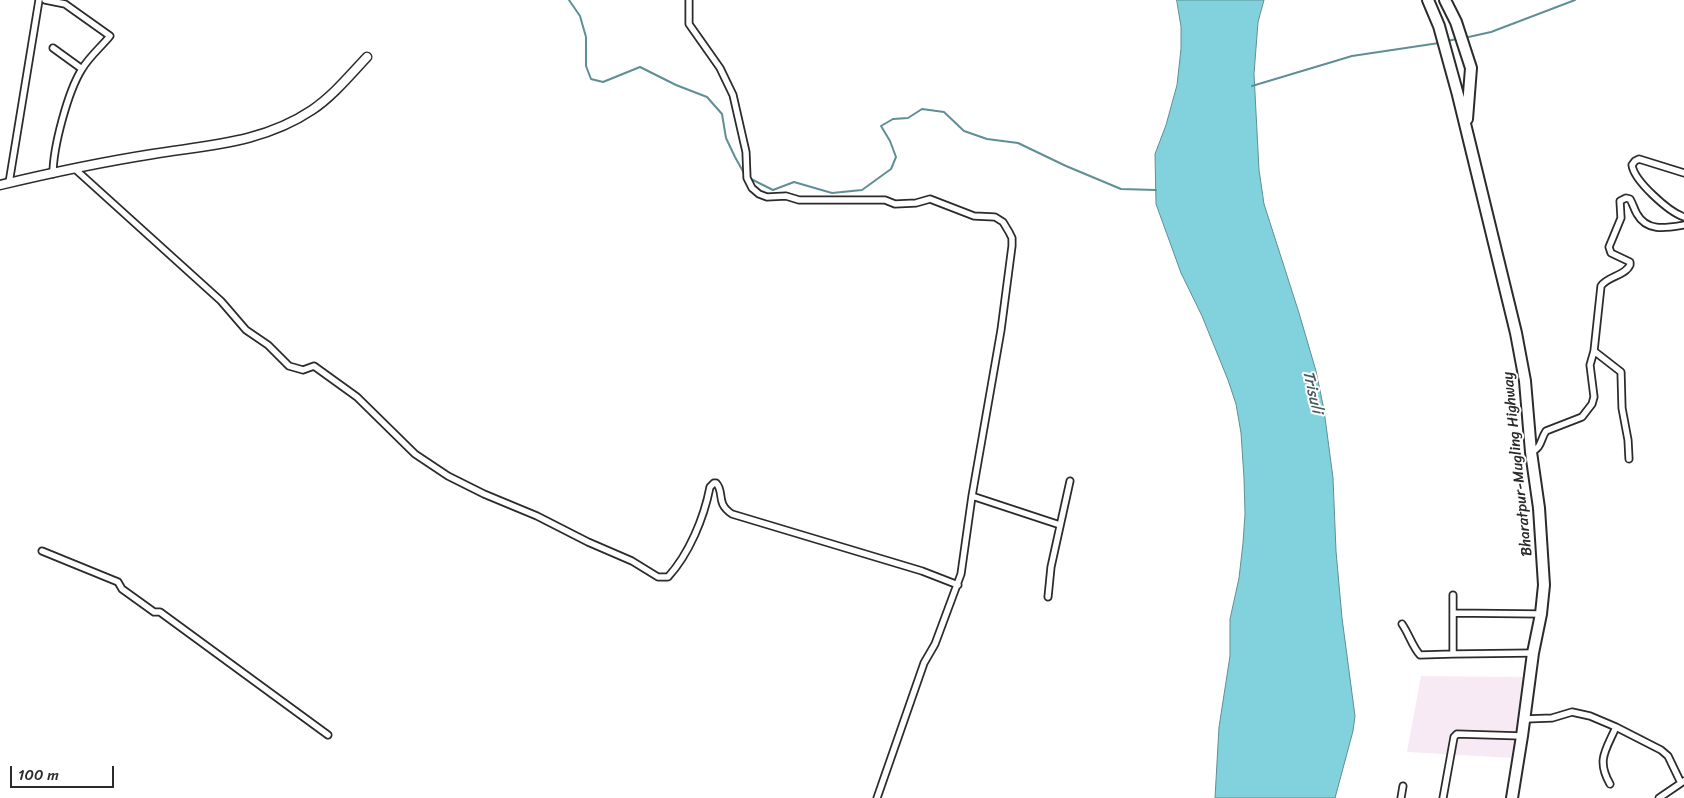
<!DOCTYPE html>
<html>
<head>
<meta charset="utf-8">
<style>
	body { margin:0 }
	#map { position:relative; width:1684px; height:798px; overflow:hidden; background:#fff; font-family:Sriracha,sans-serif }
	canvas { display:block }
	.scale { position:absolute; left:10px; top:766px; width:104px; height:22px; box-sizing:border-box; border:2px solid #2b2b2b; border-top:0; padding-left:6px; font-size:15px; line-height:18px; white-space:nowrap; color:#2b2b2b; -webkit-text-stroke:4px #fff; paint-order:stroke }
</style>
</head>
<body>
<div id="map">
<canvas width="1684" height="798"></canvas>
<div class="scale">100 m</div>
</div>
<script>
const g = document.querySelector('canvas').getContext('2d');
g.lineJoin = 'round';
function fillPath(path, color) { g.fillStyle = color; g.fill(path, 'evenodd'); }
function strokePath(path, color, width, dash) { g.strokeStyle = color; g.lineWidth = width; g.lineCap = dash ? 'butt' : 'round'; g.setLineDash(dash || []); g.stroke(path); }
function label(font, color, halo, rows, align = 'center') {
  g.font = font + ' Sriracha,sans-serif'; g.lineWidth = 4; g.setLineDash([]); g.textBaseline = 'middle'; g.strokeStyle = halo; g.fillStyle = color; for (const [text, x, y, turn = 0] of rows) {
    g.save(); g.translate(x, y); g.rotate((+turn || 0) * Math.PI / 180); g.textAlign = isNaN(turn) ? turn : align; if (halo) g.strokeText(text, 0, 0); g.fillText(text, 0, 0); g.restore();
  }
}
fillPath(new Path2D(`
	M 1421,676 L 1523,677 L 1512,758 L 1407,752 Z`), '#f8eaf4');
const water = new Path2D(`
	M 1177,0 L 1264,0 L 1258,22 L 1254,74 L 1259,170 L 1264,204 L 1299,313 L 1316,371 L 1324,410 L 1333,478 L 1336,551 L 1342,618 L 1355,716 L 1353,731 L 1335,798 L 1215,798 L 1219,727 L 1230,656 L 1230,619 L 1239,578 L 1243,543 L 1245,514 L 1244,478 L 1241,433 L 1236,404 L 1228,380 L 1202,316 L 1181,273 L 1156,204 L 1155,154 L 1166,125 L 1177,85 L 1181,49 L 1181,27 Z`);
fillPath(water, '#81d2dc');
strokePath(water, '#5f8f95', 1);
strokePath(new Path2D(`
	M 569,0 L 580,16 L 586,37 L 586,66 L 591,79 L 603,82 L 640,67 L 676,85 L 707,97 L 722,114 L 726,138 L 735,157 L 745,175
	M 1464,38 L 1491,32 L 1575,0
	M 1447,41 L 1457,39
	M 1252,86 L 1352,56 L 1439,43
	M 751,179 L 773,190 L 794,182 L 832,193 L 862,190 L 891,169 L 896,157 L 890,141 L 881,126 L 893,119 L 908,118 L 922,109 L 944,112 L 964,131 L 987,139 L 1018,143 L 1066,166 L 1121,189 L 1156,190`), '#5f8f95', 2);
const minor = new Path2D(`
	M 45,0 L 65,4 L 110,36 C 101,47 89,57 82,69 C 68,91 53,147 53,174
	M 689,0 L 689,24 L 720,68 L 733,95 L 746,152 L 747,178 L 752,188 L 759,194 L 767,197 L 786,196 L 799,200 L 885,200 L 895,204 L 916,203 L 930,199 L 974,216 L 995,217 L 1003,222 L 1009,232 L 1012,238 L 1012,246 L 1001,330 L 972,496 L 961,574 L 935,644 L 924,663 L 877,798
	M 53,48 L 82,69
	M 75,169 L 221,301 L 246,330 L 268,345 L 289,366 L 303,370 L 314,366 L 357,397 L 415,454 L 448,476 L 484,494 L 537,516 L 588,542 L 632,561 L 658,577 L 668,577 C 689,554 704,518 710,487 L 714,483 L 716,483 C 725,492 715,503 732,514 L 922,571 L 958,585
	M 1684,173 L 1639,159 L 1635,161 L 1632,165 C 1634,181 1669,212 1684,217
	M 9,183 L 39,0
	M 1594,351 L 1621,372 L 1622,408 L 1628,440 L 1629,459
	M 1531,452 C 1542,448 1540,440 1546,431 L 1582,417 L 1592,404 L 1594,397 L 1590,365 L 1594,351 L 1601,286 C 1608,276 1625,276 1630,265 L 1630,262 L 1611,253 L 1609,247 L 1621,218 L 1620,201 L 1626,198 L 1630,199 C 1633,204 1634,209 1637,214 C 1647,232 1666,228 1684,225
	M 972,496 L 1060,525
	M 42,551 L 118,582 L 122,589 L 154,612 L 160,612 L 328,735
	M 1453,595 L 1453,654 L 1533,653
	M 1048,597 L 1051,567 L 1070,481
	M 1453,613 L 1541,614
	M 1402,624 C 1409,634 1412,646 1420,655 L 1453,654
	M 1525,719 L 1552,718 L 1572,712 L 1590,716 L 1616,727 L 1661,750 L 1668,756 L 1681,783
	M 1610,784 C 1596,760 1606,750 1616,727
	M 1401,798 L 1403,786
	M 1443,798 L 1454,737 L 1457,734 L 1522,736
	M 1659,798 L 1684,781`);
const tertiary = new Path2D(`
	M 0,185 C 50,173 102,162 153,154 C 208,145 263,143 312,110 C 333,96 350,75 367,57`);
const trunk = new Path2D(`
	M 1428,0 L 1439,26 L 1458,95 L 1516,333 L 1525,381 L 1531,452 L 1539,508 L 1544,585 L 1541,614 L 1533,653 L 1522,736 L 1512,798
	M 1445,0 L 1456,22 L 1471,68 L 1467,119`);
strokePath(minor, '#2b2b2b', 9);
strokePath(tertiary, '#2b2b2b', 11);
strokePath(trunk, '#2b2b2b', 14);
strokePath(minor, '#fff', 5.5);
strokePath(tertiary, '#fff', 8);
strokePath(trunk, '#fff', 10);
label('15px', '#2b2b2b', '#fff', [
	["Bharatpur-Mugling Highway",1518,464,-96]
]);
label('italic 16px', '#455d60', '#fff', [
	["Trisuli",1312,392,77]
]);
</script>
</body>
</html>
